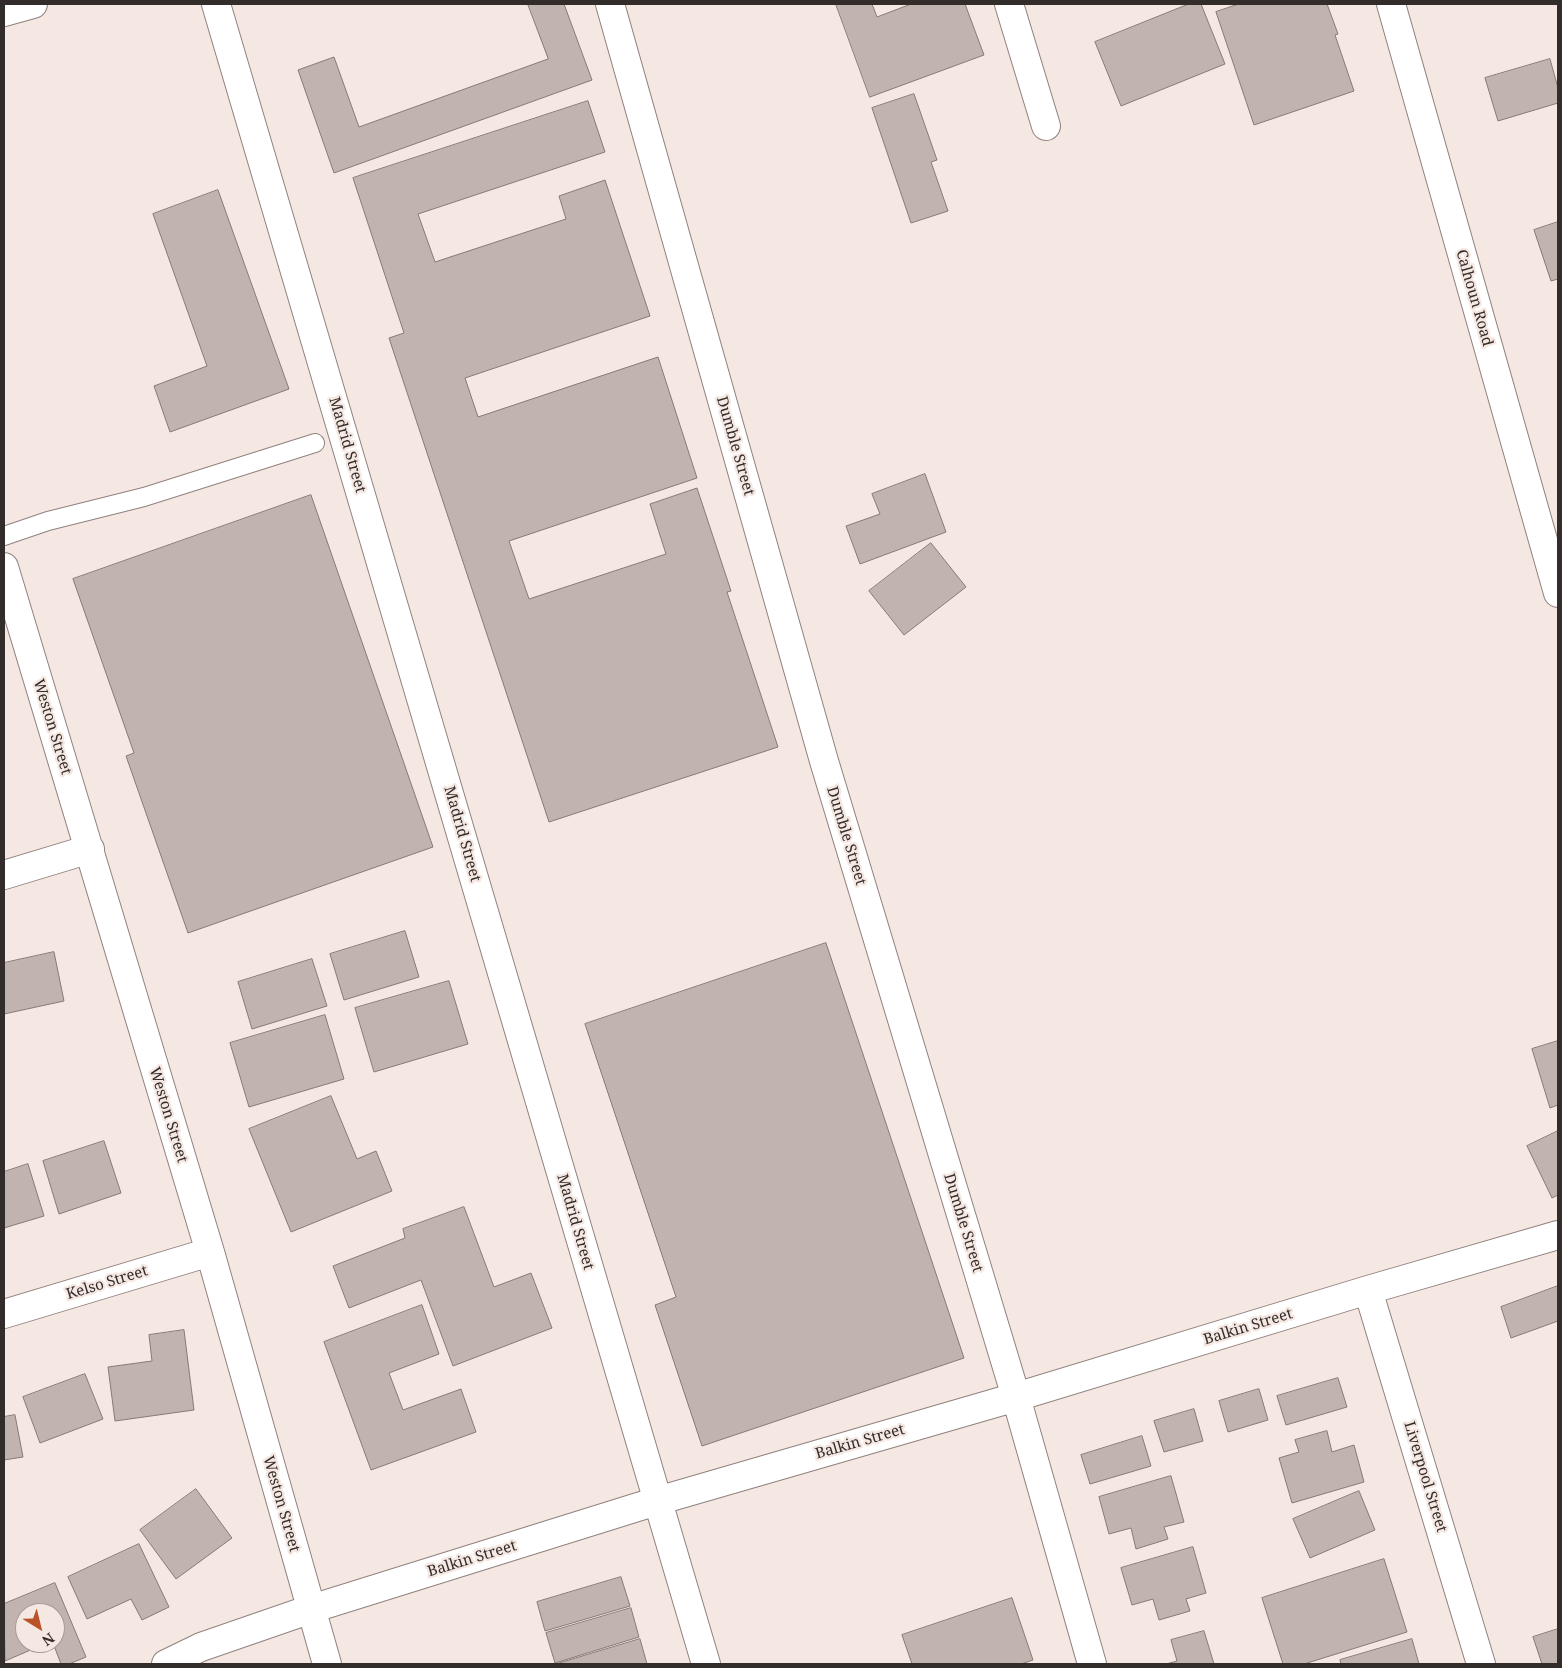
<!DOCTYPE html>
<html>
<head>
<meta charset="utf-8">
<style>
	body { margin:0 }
	#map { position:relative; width:1562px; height:1668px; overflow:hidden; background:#f5e7e1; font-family:"Noto Serif",serif }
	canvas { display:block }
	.frame { position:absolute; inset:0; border:5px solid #322c2a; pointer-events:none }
	.north { position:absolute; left:15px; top:1603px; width:50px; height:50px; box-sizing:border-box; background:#f5e7e1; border:1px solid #a79c98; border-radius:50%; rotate:144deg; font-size:14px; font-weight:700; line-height:20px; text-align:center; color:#322c2a }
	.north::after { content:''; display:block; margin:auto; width:18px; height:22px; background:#ba532a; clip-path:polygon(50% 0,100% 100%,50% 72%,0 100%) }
</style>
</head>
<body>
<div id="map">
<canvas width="1562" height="1668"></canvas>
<div class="frame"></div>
<div class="north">N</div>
</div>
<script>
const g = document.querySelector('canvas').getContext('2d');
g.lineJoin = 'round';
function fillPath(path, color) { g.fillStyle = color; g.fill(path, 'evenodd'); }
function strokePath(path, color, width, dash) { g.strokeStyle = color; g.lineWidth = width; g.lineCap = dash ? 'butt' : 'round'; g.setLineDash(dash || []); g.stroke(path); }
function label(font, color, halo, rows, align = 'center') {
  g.font = font + ' "Noto Serif",serif'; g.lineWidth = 4.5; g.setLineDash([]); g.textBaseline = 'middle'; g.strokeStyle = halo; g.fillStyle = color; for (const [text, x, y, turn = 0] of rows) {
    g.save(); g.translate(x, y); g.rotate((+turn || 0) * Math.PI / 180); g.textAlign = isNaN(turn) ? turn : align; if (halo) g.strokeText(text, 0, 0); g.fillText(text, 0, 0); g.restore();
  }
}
const building = new Path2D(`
	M 528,4 L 564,4 L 592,80 L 334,173 L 298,70 L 334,57 L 359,127 L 548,59 Z
	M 836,4 L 872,4 L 877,17 L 911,4 L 965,4 L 984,55 L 870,97 Z
	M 1189,4 L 1201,4 L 1225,64 L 1121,106 L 1095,42 Z
	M 1239,4 L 1327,4 L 1338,34 L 1335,35 L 1354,91 L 1254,125 L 1216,12 Z
	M 1550,59 L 1558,88 L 1558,103 L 1498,121 L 1485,78 Z
	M 914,94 L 937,160 L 931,162 L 948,211 L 911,223 L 872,108 Z
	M 588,101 L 605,152 L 418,214 L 435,262 L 566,219 L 559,196 L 605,180 L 650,316 L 465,378 L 478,417 L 658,357 L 697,478 L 509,541 L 529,599 L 666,554 L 650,504 L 697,488 L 731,591 L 727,592 L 778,747 L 549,822 L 389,338 L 404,333 L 353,178 Z
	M 218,190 L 289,389 L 170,432 L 154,386 L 207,366 L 153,214 Z
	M 1558,222 L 1558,279 L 1551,281 L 1534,230 Z
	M 925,474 L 946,532 L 860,564 L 846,526 L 880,514 L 872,494 Z
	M 311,495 L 433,847 L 188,933 L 126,756 L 134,753 L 73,579 Z
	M 931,543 L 966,587 L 904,635 L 869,591 Z
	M 405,931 L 419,977 L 344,1000 L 330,954 Z
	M 826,943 L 964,1358 L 702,1446 L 655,1305 L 676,1297 L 585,1024 Z
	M 54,952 L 64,1001 L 4,1014 L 4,963 Z
	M 312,959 L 327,1006 L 252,1029 L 238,982 Z
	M 449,981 L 468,1044 L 374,1072 L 355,1008 Z
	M 325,1015 L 344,1079 L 249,1107 L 230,1043 Z
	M 1558,1041 L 1558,1105 L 1550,1108 L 1532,1049 Z
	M 331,1096 L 357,1159 L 376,1151 L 392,1191 L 291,1232 L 249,1129 Z
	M 1558,1131 L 1558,1195 L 1552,1198 L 1527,1146 Z
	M 104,1141 L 121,1193 L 59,1214 L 43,1161 Z
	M 28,1164 L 44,1216 L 4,1228 L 4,1172 Z
	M 464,1207 L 494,1287 L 531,1273 L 552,1328 L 453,1366 L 421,1280 L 349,1308 L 333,1266 L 405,1238 L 403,1229 Z
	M 1558,1286 L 1558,1321 L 1511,1338 L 1501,1307 Z
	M 422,1305 L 439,1354 L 389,1373 L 403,1410 L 461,1389 L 476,1432 L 371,1470 L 324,1342 Z
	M 184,1330 L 194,1410 L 115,1421 L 108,1367 L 152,1361 L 149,1335 Z
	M 85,1374 L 103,1419 L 40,1443 L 23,1397 Z
	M 1338,1378 L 1347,1407 L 1286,1425 L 1277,1396 Z
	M 1259,1389 L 1268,1420 L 1228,1432 L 1219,1401 Z
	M 1194,1409 L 1203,1441 L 1164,1452 L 1154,1421 Z
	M 15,1415 L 23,1457 L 4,1460 L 4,1417 Z
	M 1327,1431 L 1332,1452 L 1354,1445 L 1364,1482 L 1292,1503 L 1279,1458 L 1299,1452 L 1295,1440 Z
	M 1142,1436 L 1151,1466 L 1090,1484 L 1081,1455 Z
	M 1171,1476 L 1184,1522 L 1164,1527 L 1168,1539 L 1136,1549 L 1131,1528 L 1109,1534 L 1099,1497 Z
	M 196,1489 L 232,1538 L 176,1579 L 140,1530 Z
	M 1359,1491 L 1375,1530 L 1310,1558 L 1293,1519 Z
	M 139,1544 L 169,1607 L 142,1620 L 131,1599 L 87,1619 L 68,1577 Z
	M 1193,1547 L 1206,1593 L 1186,1599 L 1190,1611 L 1159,1620 L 1153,1599 L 1132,1605 L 1121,1568 Z
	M 1384,1559 L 1407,1632 L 1304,1664 L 1283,1664 L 1262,1598 Z
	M 621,1577 L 630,1606 L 545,1631 L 537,1602 Z
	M 55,1583 L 86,1657 L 69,1664 L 61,1664 L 53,1643 L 55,1643 L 55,1613 L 25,1613 L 25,1643 L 47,1643 L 5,1661 L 4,1604 Z
	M 1012,1598 L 1033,1660 L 1021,1664 L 912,1664 L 902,1635 Z
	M 631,1608 L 639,1637 L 555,1663 L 546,1633 Z
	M 1558,1629 L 1558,1664 L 1542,1664 L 1533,1637 Z
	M 1204,1631 L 1214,1664 L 1166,1664 L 1177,1661 L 1171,1640 Z
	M 640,1639 L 647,1664 L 556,1664 Z
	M 1412,1639 L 1419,1664 L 1341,1664 L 1340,1660 Z`);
fillPath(building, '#c1b3ae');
strokePath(building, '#877a75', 1);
const service = new Path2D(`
	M 4,536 L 48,521 L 144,497 L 315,443`);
const minor = new Path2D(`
	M 216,4 L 706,1664
	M 610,4 L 824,761 L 1016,1397 L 1092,1664
	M 1009,4 L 1046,126
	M 4,567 L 210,1252 L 327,1664
	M 4,875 L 90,849
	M 1368,1290 L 1481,1664
	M 4,1314 L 210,1252
	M 166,1664 L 201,1647 L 311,1609 L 657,1501 L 1016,1397 L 1368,1290 L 1558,1235`);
const tertiary = new Path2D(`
	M 1391,4 L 1558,593
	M 4,12 L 33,4`);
strokePath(service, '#90827e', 20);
strokePath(minor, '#90827e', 30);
strokePath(tertiary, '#90827e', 30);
strokePath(service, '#fff', 18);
strokePath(minor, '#fff', 28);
strokePath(tertiary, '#fff', 28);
label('15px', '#322c2a', '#f5e7e1', [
	["Calhoun Road",1474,298,74],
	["Madrid Street",347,445,74],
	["Dumble Street",735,446,74],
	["Weston Street",52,727,73],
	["Madrid Street",462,834,74],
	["Dumble Street",846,836,73],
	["Weston Street",168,1115,73],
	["Madrid Street",575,1222,74],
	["Dumble Street",963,1223,73],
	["Kelso Street",107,1283,-17],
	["Balkin Street",1248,1327,-17],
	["Balkin Street",860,1442,-16],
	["Liverpool Street",1425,1477,73],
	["Weston Street",281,1504,74],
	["Balkin Street",472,1559,-17]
]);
</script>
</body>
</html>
